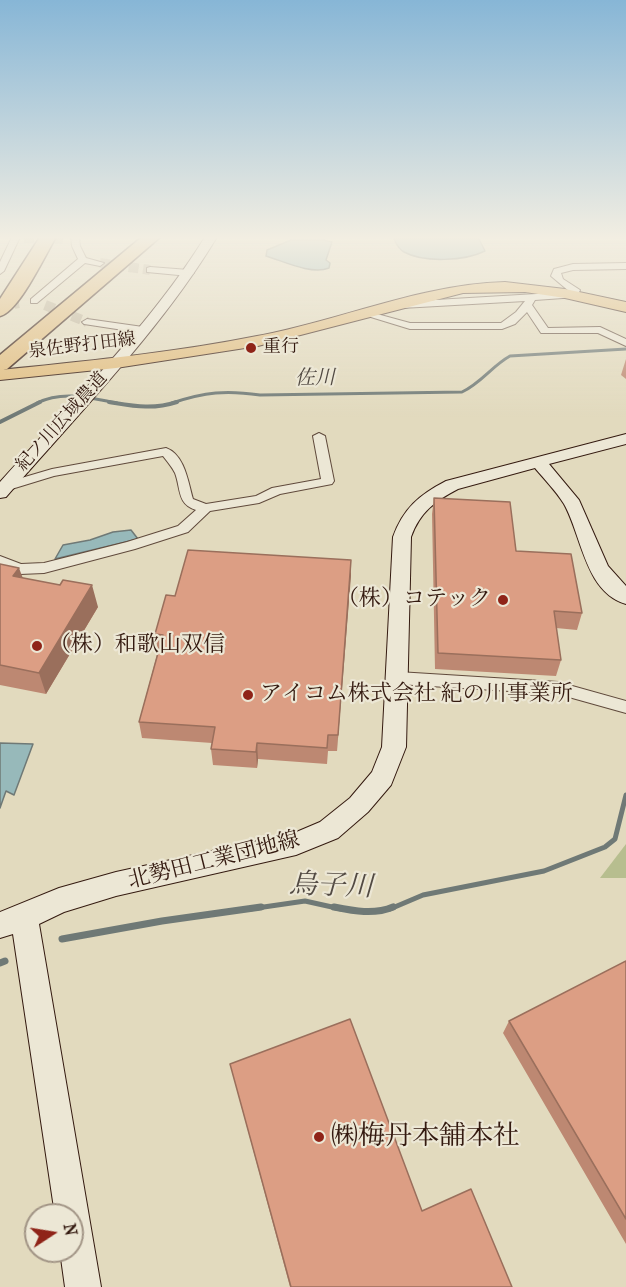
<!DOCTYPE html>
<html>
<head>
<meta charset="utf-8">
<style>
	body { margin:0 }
	#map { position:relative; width:626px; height:1287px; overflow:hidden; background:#e2dabe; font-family:"IM FELL French Canon",serif }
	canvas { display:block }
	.north { position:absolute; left:24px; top:1203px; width:60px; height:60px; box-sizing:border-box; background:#ece7d5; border:2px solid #a29586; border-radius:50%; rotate:78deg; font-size:16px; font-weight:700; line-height:24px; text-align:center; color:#341a10 }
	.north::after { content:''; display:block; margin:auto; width:21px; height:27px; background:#8f2418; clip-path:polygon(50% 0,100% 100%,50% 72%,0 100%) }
</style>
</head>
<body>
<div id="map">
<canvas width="626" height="1287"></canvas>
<div class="north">N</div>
</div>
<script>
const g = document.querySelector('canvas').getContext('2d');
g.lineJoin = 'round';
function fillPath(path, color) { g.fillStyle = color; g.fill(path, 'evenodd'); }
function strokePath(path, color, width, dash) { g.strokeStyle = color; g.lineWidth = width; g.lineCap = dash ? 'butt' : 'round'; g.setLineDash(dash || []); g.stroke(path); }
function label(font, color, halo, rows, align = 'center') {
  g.font = font + ' "IM FELL French Canon","Noto Serif JP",serif'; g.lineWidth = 4.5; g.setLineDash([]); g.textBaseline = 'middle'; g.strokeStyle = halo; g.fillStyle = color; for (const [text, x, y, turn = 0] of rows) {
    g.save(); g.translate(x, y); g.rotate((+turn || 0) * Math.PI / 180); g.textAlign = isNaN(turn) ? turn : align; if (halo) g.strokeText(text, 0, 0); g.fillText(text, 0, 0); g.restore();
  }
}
fillPath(new Path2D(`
	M 626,844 L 626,878 L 600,878 Z`), '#b7be8f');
const water = new Path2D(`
	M 393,237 L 472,237 L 479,239 L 485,251 C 465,261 424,263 404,252 C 398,249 396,243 393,237 Z
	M 291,240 L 323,240 L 332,242 L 326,260 L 330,263 L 329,268 C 311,275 283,261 266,256 L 267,250 Z
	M 131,530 L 138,539 L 55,559 L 63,545 L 90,540 L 113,532 Z
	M 0,743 L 33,744 L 14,795 L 6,791 L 0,808 Z`);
fillPath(water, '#97b9ba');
strokePath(water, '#6f7976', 1.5);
strokePath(new Path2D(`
	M 37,403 C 63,390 90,398 117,403
	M 172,403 C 205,392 226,390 260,395 L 462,392 C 481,383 492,366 510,356 L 626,349`), '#6f7976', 3);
strokePath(new Path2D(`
	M 109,402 C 134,406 152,410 177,402
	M 0,422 L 40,402`), '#6f7976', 4);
strokePath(new Path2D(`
	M 250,909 L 305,901 L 341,909
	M 390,909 L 423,895 L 544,871 L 605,847 L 615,839 L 626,795`), '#6f7976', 5);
strokePath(new Path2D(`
	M 334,907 C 354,911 374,915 393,907
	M 62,939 L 162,921 L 261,907
	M 0,963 L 5,961`), '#6f7976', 7);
strokePath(new Path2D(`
	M 24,238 L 64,239
	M 100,263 L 150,270
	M 45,305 L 87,322
	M 0,306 L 19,303`), '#bfb49b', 10, [10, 4.5]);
const street = new Path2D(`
	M 12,237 L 20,237 L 4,271 L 0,274 L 0,262 Z
	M 71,237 L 79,237 L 80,246 L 86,258 L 104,263 L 100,266 L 85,263 L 37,303 L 31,303 L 31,299 L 78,259 L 72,246 Z
	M 626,263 L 626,269 L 573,270 L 561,273 L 563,279 L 580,290 L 577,297 L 535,300 L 532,305 L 548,328 L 600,327 L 626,339 L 626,346 L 598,333 L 541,333 L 527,312 L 515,324 L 502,329 L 410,329 L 361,314 L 366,311 L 410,323 L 501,323 L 516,312 L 525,301 L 402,308 L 397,305 L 402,302 L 570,292 L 551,276 L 554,269 L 573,264 Z
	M 150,267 L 189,270 L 194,273 L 189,276 L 147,272 L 147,268 Z
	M 87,319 L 143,327 L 148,330 L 143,333 L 84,324 L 82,322 Z
	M 319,433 L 325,436 L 334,481 L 332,484 L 280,494 L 259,503 L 210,511 L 188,532 L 135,549 L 44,573 L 20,574 L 0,566 L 0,556 L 21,564 L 44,563 L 127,542 L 178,526 L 196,510 C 177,504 181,489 175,473 C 172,467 167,461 163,456 L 54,476 L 5,491 L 1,490 L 1,484 L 52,469 L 166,448 C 185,455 188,482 193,499 L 206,504 L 256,496 L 272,488 L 321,479 L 313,436 Z
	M 398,672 L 558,682 L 626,701 L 626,713 L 558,694 L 398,684 L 392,682 L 390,678 L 392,674 Z`);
const secondary = new Path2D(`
	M 205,237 L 217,237 C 161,330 78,414 6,497 L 0,498 L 0,482 C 70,404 150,326 205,237 Z
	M 626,434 L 626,444 L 549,464 L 579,500 L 608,566 L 626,586 L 626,604 C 585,592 582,536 564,504 C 556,491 545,480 535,468 L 458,489 C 435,501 420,512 411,537 L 406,747 L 391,785 L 368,812 L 338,838 L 296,855 L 116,896 L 64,912 L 39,924 L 101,1287 L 65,1287 L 60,1251 L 72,1251 L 72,1215 L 55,1215 L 13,934 L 0,938 L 0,912 L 59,888 L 116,872 L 294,833 L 320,822 L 350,798 L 372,772 L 382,747 L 393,537 C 403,509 419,495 446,481 Z`);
const primary = new Path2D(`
	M 505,282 L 565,289 L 626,302 L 626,312 L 565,298 L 525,292 L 463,293 L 258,346 L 116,368 L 0,380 L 0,370 C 86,361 172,353 257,336 C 339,321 421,284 505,282 Z`);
const highway = new Path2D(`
	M 40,237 L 56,237 C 45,255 19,312 0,316 L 0,299 Z
	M 142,237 L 160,237 L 7,369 L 0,371 L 0,355 Z`);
strokePath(street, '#604a3c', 2);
strokePath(secondary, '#341a10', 2);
strokePath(primary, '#341a10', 2);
strokePath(highway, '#341a10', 3);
fillPath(street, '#ece7d5');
fillPath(secondary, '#ece7d5');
fillPath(primary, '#e1bd7f');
fillPath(highway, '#e1bd7f');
fillPath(new Path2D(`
	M 626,359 L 626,379 L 621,375 Z
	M 434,498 L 516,551 L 582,613 L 577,630 L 556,628 L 561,660 L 556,676 L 435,669 L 432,514 Z
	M 351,560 L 337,751 L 328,751 L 327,764 L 258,759 L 257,768 L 213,765 L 211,749 L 212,743 L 142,738 L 139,722 L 158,651 L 155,634 L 175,596 Z
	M 0,564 L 23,578 L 98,607 L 46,694 L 0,685 Z
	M 626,961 L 626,1244 L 503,1033 L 509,1021 Z
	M 230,1064 L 422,1211 L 512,1287 L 290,1287 Z`), '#bd8872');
fillPath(new Path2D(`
	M 351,560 L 351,576 L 337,751 L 338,735 Z
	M 19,568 L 27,589 L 13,576 Z
	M 92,585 L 98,607 L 46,694 L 39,673 Z
	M 257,743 L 258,759 L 257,768 L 256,752 Z`), '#9a6f5c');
const building = new Path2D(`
	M 434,498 L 510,502 L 516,551 L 571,554 L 582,613 L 554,611 L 561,660 L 438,653 Z
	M 188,550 L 351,560 L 338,735 L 328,735 L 327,748 L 257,743 L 256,752 L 211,749 L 215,727 L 139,722 L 163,635 L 155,634 L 166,595 L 175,596 Z
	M 0,564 L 19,568 L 13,576 L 60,585 L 63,580 L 92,585 L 39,673 L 0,665 Z
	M 626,961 L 626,1219 L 509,1021 Z
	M 350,1019 L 422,1211 L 471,1189 L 512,1287 L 291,1287 L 230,1064 Z`);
fillPath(building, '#dc9e84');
strokePath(building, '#9a6f5c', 1.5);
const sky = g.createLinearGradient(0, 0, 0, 417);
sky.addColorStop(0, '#87b6d6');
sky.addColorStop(0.57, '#f2eee2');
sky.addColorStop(1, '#f2eee200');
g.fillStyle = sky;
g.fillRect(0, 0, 626, 417);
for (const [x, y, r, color] of [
	[251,348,6,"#8f2418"],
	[503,600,6,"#8f2418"],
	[37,646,6,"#8f2418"],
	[248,695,6,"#8f2418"],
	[319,1137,6,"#8f2418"]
]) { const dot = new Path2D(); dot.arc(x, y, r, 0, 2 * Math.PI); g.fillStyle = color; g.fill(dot); strokePath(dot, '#ece7d5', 2); }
label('18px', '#341a10', '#ece7d5', [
	["泉佐野打田線",82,346,-7],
	["紀ノ川広域農道",62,422,-48]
]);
label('18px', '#341a10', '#ece7d5', [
	["重行",263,348]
], 'left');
label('italic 20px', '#524a43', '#ece7d5', [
	["佐川",315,379,-1]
]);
label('22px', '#341a10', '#ece7d5', [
	["（株）コテック",491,600,"right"],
	["（株）和歌山双信",49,646],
	["アイコム株式会社 紀の川事業所",260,695]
], 'left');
label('22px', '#341a10', '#ece7d5', [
	["北勢田工業団地線",214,861,-14]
]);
label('27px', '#341a10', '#ece7d5', [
	["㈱梅丹本舗本社",331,1137]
], 'left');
label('italic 28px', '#524a43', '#ece7d5', [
	["烏子川",331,887,2]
]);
</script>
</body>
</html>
